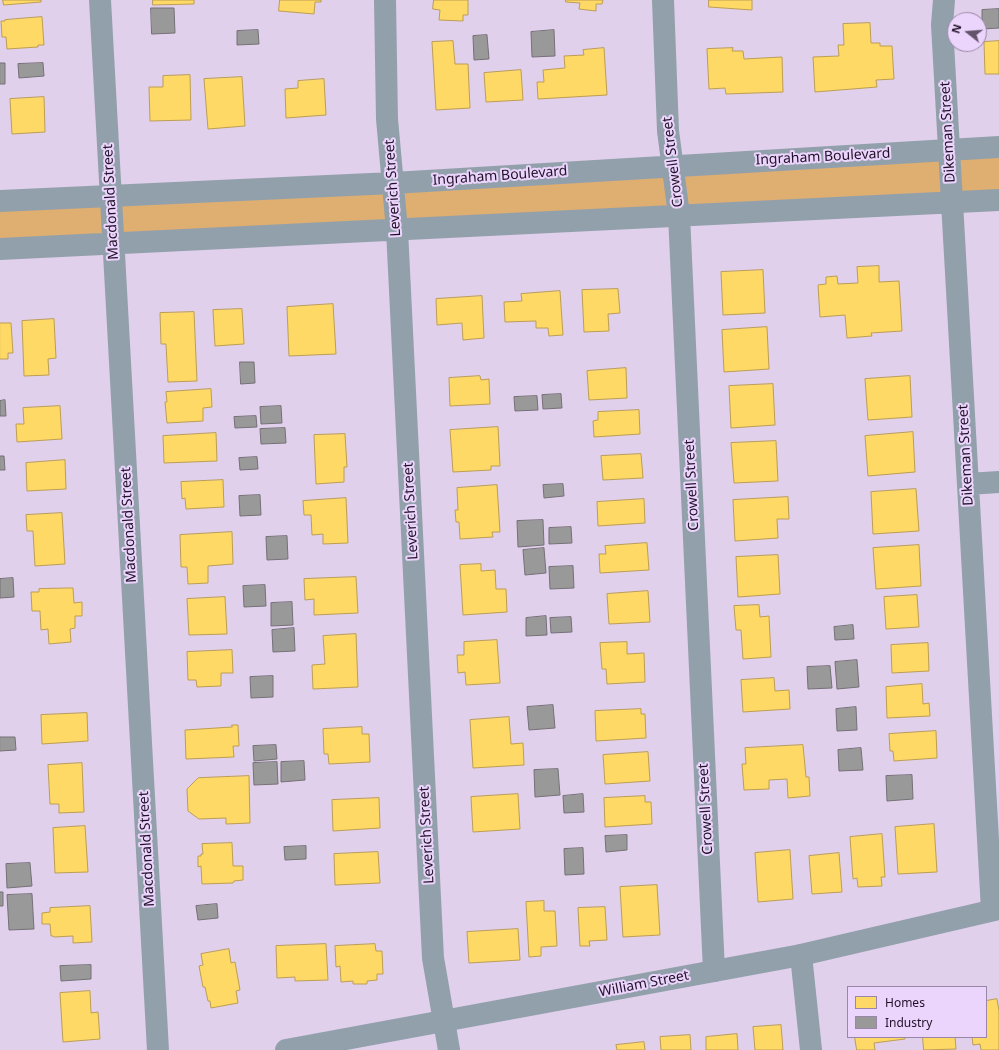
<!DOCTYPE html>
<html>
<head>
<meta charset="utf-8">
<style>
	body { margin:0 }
	#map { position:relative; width:999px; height:1050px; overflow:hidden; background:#e0d0eb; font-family:"Noto Sans",sans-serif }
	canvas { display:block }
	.legend { position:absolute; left:847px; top:986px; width:140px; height:52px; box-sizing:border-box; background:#ecd5fc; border:1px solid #9a87a7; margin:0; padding:5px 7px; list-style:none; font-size:12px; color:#201128 }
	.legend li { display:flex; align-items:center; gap:8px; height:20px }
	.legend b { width:20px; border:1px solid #9a87a7 }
	.north { position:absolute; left:947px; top:12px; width:40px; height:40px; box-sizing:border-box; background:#ecd5fc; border:1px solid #9a87a7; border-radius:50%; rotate:287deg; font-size:11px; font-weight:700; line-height:16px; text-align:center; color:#201128 }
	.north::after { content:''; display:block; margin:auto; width:14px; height:18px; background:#63546c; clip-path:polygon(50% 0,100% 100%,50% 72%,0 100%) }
</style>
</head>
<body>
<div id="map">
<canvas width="999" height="1050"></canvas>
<ul class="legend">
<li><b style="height:11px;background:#ffd966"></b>Homes</li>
<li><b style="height:11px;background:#999"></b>Industry</li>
</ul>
<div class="north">N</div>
</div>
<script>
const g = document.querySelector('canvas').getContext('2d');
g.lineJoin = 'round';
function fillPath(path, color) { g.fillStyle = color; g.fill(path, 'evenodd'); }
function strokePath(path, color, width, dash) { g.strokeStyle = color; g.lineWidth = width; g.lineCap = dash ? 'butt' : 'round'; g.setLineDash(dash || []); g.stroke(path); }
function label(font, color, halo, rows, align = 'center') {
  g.font = font + ' "Noto Sans",sans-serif'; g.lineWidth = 4; g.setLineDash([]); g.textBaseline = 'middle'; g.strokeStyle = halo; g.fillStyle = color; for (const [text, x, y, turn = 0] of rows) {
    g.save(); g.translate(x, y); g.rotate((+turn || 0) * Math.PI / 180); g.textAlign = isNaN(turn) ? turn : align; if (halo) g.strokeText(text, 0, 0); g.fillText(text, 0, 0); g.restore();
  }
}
fillPath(new Path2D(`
	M 999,147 L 999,200 L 0,249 L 0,201 Z`), '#dfae71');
const homes = new Path2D(`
	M 3,0 L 41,0 L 41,2 L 4,5 Z
	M 153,0 L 194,0 L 194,4 L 153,5 Z
	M 280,0 L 321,0 L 321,2 L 315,2 L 314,14 L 279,11 Z
	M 434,0 L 468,0 L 468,15 L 463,15 L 463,21 L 439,20 L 440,10 L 433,9 Z
	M 566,0 L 603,0 L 602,4 L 596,4 L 596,11 L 579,9 L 580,3 L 566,2 Z
	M 709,0 L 752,0 L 752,10 L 709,7 Z
	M 42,17 L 44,45 L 38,45 L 38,47 L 7,49 L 6,37 L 2,37 L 1,21 L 5,21 L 5,20 Z
	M 870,23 L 871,43 L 880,43 L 880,46 L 892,46 L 894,79 L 876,80 L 877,87 L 815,92 L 813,57 L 839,56 L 838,45 L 844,45 L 843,24 Z
	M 453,41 L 455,64 L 468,64 L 470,108 L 436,110 L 432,42 Z
	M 999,41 L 999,74 L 985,74 L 984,42 Z
	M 604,48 L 607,95 L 538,99 L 537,82 L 544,82 L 543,70 L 565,68 L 564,56 L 584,55 L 583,50 Z
	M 733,48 L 732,51 L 743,51 L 744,59 L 782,57 L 783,92 L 726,94 L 725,88 L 709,89 L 707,49 Z
	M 521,70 L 523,100 L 486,102 L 484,73 Z
	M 190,75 L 191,120 L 150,121 L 149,87 L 163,87 L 163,76 Z
	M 242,77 L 245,126 L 208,129 L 204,79 Z
	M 324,79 L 326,115 L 286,118 L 285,89 L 298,88 L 298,81 Z
	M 44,97 L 45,132 L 12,134 L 10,99 Z
	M 879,266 L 879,282 L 899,281 L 902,331 L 871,333 L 872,336 L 847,338 L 845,315 L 820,317 L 818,285 L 826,284 L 826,277 L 837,276 L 838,284 L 858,283 L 857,267 Z
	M 763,270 L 765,313 L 723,315 L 721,272 Z
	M 618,289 L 620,313 L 608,314 L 609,331 L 584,332 L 582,290 Z
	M 560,291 L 563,335 L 549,336 L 548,328 L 536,328 L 536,321 L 505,322 L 504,302 L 522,301 L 521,294 Z
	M 482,296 L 484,338 L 463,340 L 462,323 L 437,325 L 436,299 Z
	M 333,304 L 336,354 L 289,356 L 287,307 Z
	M 242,309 L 244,344 L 215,346 L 213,310 Z
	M 194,312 L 197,381 L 168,382 L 166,344 L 161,344 L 160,313 Z
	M 54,319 L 56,358 L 48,359 L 49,375 L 24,376 L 22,321 Z
	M 0,323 L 11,323 L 13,353 L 8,353 L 8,359 L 0,359 Z
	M 767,327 L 769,369 L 724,372 L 722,330 Z
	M 626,368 L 627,398 L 589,400 L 587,371 Z
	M 480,376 L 481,380 L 489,379 L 490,404 L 450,406 L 449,378 Z
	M 910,376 L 912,417 L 868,420 L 865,379 Z
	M 773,384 L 775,425 L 731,428 L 729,386 Z
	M 211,389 L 212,407 L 203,408 L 203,421 L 167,423 L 165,402 L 167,402 L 166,392 Z
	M 60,406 L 62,439 L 17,442 L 16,424 L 24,424 L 23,408 Z
	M 639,410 L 640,434 L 594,437 L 593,421 L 598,420 L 598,412 Z
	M 498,427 L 500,466 L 491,466 L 491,470 L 453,472 L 450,430 Z
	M 913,432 L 915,472 L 868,476 L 865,436 Z
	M 216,433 L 217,461 L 164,463 L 163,436 Z
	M 345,434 L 347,467 L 344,467 L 344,482 L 316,484 L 314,435 Z
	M 776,441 L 778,481 L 734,483 L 731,443 Z
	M 641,454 L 643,478 L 603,480 L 601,456 Z
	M 65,460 L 66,489 L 27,491 L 26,463 Z
	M 223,480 L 224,507 L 186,509 L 185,498 L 182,499 L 181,482 Z
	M 497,485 L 500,532 L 492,532 L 493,537 L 460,539 L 459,522 L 456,522 L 455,510 L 458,510 L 457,488 Z
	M 916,489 L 919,531 L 873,534 L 871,492 Z
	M 788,497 L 789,519 L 777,519 L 778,538 L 735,541 L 733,500 Z
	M 346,498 L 348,543 L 323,544 L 323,534 L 312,535 L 311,515 L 304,515 L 303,501 Z
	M 644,499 L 645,523 L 598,526 L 597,502 Z
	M 62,513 L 65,564 L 35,566 L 33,531 L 27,531 L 26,515 Z
	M 232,532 L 233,564 L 208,566 L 208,583 L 188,584 L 187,567 L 181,567 L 180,535 Z
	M 647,543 L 649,570 L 600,573 L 599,554 L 606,554 L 605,546 Z
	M 919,545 L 921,586 L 876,589 L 873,548 Z
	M 778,555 L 780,594 L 738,597 L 736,557 Z
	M 481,564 L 481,571 L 495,570 L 496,589 L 506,589 L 507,612 L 463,615 L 460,565 Z
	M 356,577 L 358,613 L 314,615 L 314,599 L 305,600 L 304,579 Z
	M 68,588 L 73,588 L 74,603 L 82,602 L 82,616 L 75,616 L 75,628 L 70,629 L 71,642 L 49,644 L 48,629 L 41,630 L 40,611 L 32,611 L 31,592 L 39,592 L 39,589 Z
	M 648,591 L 650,622 L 609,624 L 607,594 Z
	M 917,595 L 919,627 L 886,629 L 884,597 Z
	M 225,597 L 227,634 L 189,635 L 187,599 Z
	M 759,605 L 760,617 L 769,616 L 771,657 L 743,659 L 741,630 L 736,630 L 734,606 Z
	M 356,634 L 358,687 L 313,689 L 312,665 L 325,664 L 323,636 Z
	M 497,640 L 500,683 L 466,685 L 465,672 L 458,673 L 457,655 L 464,655 L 464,642 Z
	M 627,642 L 627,654 L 644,653 L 645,682 L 607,684 L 606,669 L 602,669 L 600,643 Z
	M 928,643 L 929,671 L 892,673 L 891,645 Z
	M 232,650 L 233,673 L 221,673 L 221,686 L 197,687 L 196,680 L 188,680 L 187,652 Z
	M 774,678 L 775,691 L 789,690 L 790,709 L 743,712 L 741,680 Z
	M 922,684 L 923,704 L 929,703 L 930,716 L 887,718 L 886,687 Z
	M 641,709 L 641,714 L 645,714 L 646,738 L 596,741 L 595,711 Z
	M 87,713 L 88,741 L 42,744 L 41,715 Z
	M 509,717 L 511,744 L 523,743 L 524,765 L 473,768 L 470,720 Z
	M 232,725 L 238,725 L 239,746 L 233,746 L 234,757 L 186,759 L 185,730 L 232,727 Z
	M 362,727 L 362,734 L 369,734 L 370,762 L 329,764 L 328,754 L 324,754 L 323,729 Z
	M 936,731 L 937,758 L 894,761 L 893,751 L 890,751 L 889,734 Z
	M 803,745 L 806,777 L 809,777 L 810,796 L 788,798 L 787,779 L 769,780 L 769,789 L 744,790 L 742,764 L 746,764 L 745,748 Z
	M 648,752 L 650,781 L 605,784 L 603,755 Z
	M 82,763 L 84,812 L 59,813 L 59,804 L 50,804 L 48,765 Z
	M 249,776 L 250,823 L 226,824 L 226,818 L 199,819 L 188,811 L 187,789 L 198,778 Z
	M 518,794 L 520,829 L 473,832 L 471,797 Z
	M 645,796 L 645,802 L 651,802 L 652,824 L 605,827 L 604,798 Z
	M 379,798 L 380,828 L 333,831 L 332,800 Z
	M 934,824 L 937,872 L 898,874 L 895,827 Z
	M 85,826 L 88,872 L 55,873 L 53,828 Z
	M 882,834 L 885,877 L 881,877 L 882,886 L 858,887 L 857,878 L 853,879 L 850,837 Z
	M 232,843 L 233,866 L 243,866 L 243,880 L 234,881 L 233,883 L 202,884 L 201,866 L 198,867 L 198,856 L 201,856 L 201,854 L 203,854 L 202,844 Z
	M 790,850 L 793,899 L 758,902 L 755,853 Z
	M 378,852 L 380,883 L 335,885 L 334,854 Z
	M 839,853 L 842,892 L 812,894 L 809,856 Z
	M 657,885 L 660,935 L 623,937 L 620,887 Z
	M 544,901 L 544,911 L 555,911 L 557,946 L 541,947 L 541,956 L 529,957 L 526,902 Z
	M 90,906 L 92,942 L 73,943 L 73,936 L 54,937 L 53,936 L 51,936 L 50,924 L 42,924 L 42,913 L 50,912 L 50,908 Z
	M 605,907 L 607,940 L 589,941 L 590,946 L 580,946 L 578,908 Z
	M 518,929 L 520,960 L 469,963 L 467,932 Z
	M 326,944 L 328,980 L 295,981 L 295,977 L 277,978 L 276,946 Z
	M 375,944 L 376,951 L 382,951 L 383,974 L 377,974 L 377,980 L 367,981 L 367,984 L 353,984 L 353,981 L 341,982 L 340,966 L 336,967 L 335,946 Z
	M 229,949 L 231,963 L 235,962 L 240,990 L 236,991 L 238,1003 L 211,1008 L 210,1001 L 208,1001 L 205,987 L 203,987 L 199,966 L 203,965 L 201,954 Z
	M 90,991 L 91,1013 L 98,1012 L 100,1039 L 63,1042 L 60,993 Z
	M 997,999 L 999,1011 L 999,1050 L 981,1050 L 980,1044 L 973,1045 L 972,1037 L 986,1037 L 986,1001 Z
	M 781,1025 L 783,1050 L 755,1050 L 753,1027 Z
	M 737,1034 L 738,1050 L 706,1050 L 706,1037 Z
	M 690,1035 L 691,1050 L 661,1050 L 660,1037 Z
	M 855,1037 L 905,1037 L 905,1039 L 874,1043 L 875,1050 L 857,1050 Z
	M 923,1037 L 955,1037 L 956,1049 L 924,1050 Z
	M 644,1042 L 645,1050 L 617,1050 L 616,1045 Z`);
fillPath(homes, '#ffd966');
strokePath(homes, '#bc9d53', 1);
const industry = new Path2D(`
	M 151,8 L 174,8 L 175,33 L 152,34 Z
	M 999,9 L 999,28 L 982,29 L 982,10 Z
	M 258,30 L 259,44 L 237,45 L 237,31 Z
	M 554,30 L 555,56 L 532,57 L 531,32 Z
	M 487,35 L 489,59 L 474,60 L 473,36 Z
	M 0,63 L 5,63 L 5,84 L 0,84 Z
	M 43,63 L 44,76 L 19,78 L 18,64 Z
	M 240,362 L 254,362 L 255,383 L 241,384 Z
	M 561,394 L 562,408 L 543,409 L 542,395 Z
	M 537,396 L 538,410 L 515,411 L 514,397 Z
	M 5,400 L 6,416 L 0,416 L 0,401 Z
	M 281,406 L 282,423 L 261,424 L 260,407 Z
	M 256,416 L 257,427 L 235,428 L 234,417 Z
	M 285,428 L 286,443 L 261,444 L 260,429 Z
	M 0,456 L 4,456 L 5,470 L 0,470 Z
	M 257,457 L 258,469 L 240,470 L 239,458 Z
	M 563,484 L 564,496 L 544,498 L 543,485 Z
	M 260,495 L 261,515 L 240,516 L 239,496 Z
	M 543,520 L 544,545 L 518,547 L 517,521 Z
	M 571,527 L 572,543 L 549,544 L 549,528 Z
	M 287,536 L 288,559 L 267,560 L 266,537 Z
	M 544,548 L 546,573 L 525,575 L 523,550 Z
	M 573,566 L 574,588 L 550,589 L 549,567 Z
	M 13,578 L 14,597 L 0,598 L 0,579 Z
	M 265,585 L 266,606 L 244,607 L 243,586 Z
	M 292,602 L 293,625 L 271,626 L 271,603 Z
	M 546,616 L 547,635 L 526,636 L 526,618 Z
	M 571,617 L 572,632 L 551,633 L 550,618 Z
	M 853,625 L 854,639 L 835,640 L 834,627 Z
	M 294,628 L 295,651 L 273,652 L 272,630 Z
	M 857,660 L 859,687 L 837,689 L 835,662 Z
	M 830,666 L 832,688 L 808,689 L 807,667 Z
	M 273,676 L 273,697 L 251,698 L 250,677 Z
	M 553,705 L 555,728 L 529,730 L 527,707 Z
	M 856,707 L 857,730 L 837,731 L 836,709 Z
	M 0,737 L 15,737 L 16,750 L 0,751 Z
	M 276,745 L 277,759 L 254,761 L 253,746 Z
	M 861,748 L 863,770 L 839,771 L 838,750 Z
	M 304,761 L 305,780 L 281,782 L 281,762 Z
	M 277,762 L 278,784 L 254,785 L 253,763 Z
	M 558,769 L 560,795 L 535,797 L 534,770 Z
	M 912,775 L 913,799 L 887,801 L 886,776 Z
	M 583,794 L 584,812 L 564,813 L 563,796 Z
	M 627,835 L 627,850 L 606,852 L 605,836 Z
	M 306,846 L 306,859 L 285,860 L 284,847 Z
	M 583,848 L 584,874 L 565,875 L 564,849 Z
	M 30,863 L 32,886 L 7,888 L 6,864 Z
	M 0,892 L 3,892 L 3,906 L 0,906 Z
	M 32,894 L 34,929 L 9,930 L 7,895 Z
	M 217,904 L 218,918 L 198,920 L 196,906 Z
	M 91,965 L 91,979 L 61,981 L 60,966 Z`);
fillPath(industry, '#999');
strokePath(industry, '#757077', 1);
strokePath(new Path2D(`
	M 100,0 L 158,1050
	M 385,0 L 387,119 L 397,230 L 433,958 L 449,1050
	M 663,0 L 668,131 L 679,215 L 714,971
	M 944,0 L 942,25 L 992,910
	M 0,201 L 393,183 L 999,147
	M 0,249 L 999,200
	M 968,484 L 999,482
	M 801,955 L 811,1050`), '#92a0ab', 22);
strokePath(new Path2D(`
	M 286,1050 L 801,955 L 999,909`), '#92a0ab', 22);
label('14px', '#201128', '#ecd5fc', [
	["Dikeman Street",948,132,-93],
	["Ingraham Boulevard",823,157,-3],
	["Crowell Street",673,162,-97],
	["Ingraham Boulevard",500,176,-4],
	["Leverich Street",393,188,-94],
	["Macdonald Street",111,202,-93],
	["Dikeman Street",966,455,-93],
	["Crowell Street",692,485,-93],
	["Leverich Street",411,511,-93],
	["Macdonald Street",129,525,-93],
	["Crowell Street",706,809,-93],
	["Leverich Street",427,835,-93],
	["Macdonald Street",147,849,-93],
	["William Street",644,984,-11]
]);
</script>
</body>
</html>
